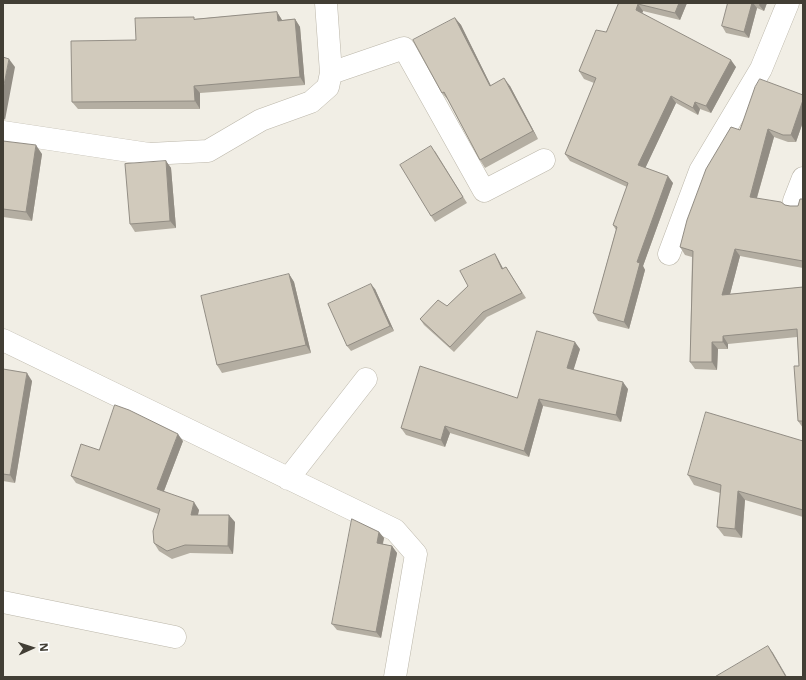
<!DOCTYPE html>
<html>
<head>
<meta charset="utf-8">
<style>
	body { margin:0 }
	#map { position:relative; width:806px; height:680px; overflow:hidden; background:#f1eee5; font-family:"Noto Sans",sans-serif }
	canvas { display:block }
	.frame { position:absolute; inset:0; border:4px solid #423e35; pointer-events:none }
	.north { position:absolute; left:12px; top:628px; width:40px; height:40px; -webkit-text-stroke:3px #fff; paint-order:stroke; rotate:87deg; font-size:11px; font-weight:700; line-height:16px; text-align:center; color:#423e35 }
	.north::after { content:''; display:block; margin:auto; width:14px; height:18px; background:#423e35; clip-path:polygon(50% 0,100% 100%,50% 72%,0 100%) }
</style>
</head>
<body>
<div id="map">
<canvas width="806" height="680"></canvas>
<div class="frame"></div>
<div class="north">N</div>
</div>
<script>
const g = document.querySelector('canvas').getContext('2d');
g.lineJoin = 'round';
function strokePath(path, color, width, dash) { g.strokeStyle = color; g.lineWidth = width; g.lineCap = dash ? 'butt' : 'round'; g.setLineDash(dash || []); g.stroke(path); }
function fillPath(path, color) { g.fillStyle = color; g.fill(path, 'evenodd'); }
const minor = new Path2D(`
	M 331,73 L 404,48 L 484,191 L 544,160
	M 3,132 L 149,154 L 208,151 L 261,120 L 311,102 L 328,87 L 331,73 L 326,3
	M 794,201 L 803,178
	M 669,254 L 700,171 L 761,69 L 788,3
	M 3,340 L 395,530 L 416,554 L 395,677
	M 288,479 L 366,379
	M 3,602 L 175,637`);
strokePath(minor, '#bbb6a9', 23);
strokePath(minor, '#fff', 22);
fillPath(new Path2D(`
	M 619,3 L 687,3 L 680,20 L 643,11 L 642,13 L 736,67 L 711,113 L 700,109 L 698,115 L 676,103 L 645,168 L 673,183 L 643,266 L 645,270 L 629,329 L 598,321 L 593,313 L 616,230 L 613,225 L 627,187 L 570,161 L 565,154 L 594,83 L 584,79 L 579,71 L 606,32 Z
	M 728,3 L 767,3 L 764,11 L 757,8 L 749,38 L 726,33 L 722,26 Z
	M 277,12 L 282,20 L 295,19 L 300,27 L 305,85 L 200,93 L 200,109 L 78,109 L 72,102 L 136,40 L 195,19 Z
	M 455,18 L 461,25 L 491,86 L 510,86 L 538,139 L 485,168 L 480,160 L 448,100 L 442,93 Z
	M 803,95 L 803,122 L 796,142 L 788,142 L 774,137 L 757,198 L 785,205 L 790,206 L 798,206 L 803,199 L 803,268 L 740,256 L 730,294 L 803,287 L 803,428 L 798,421 L 799,366 L 797,337 L 728,344 L 728,349 L 718,349 L 717,370 L 695,369 L 690,362 L 692,257 L 685,255 L 680,247 L 740,130 Z
	M 3,141 L 42,154 L 32,221 L 3,217 Z
	M 435,151 L 467,203 L 435,222 L 431,216 Z
	M 166,161 L 171,168 L 176,228 L 135,232 L 130,224 Z
	M 495,254 L 503,269 L 506,267 L 526,298 L 487,317 L 454,352 L 424,325 L 420,319 L 447,306 L 468,286 Z
	M 289,274 L 294,282 L 311,353 L 222,373 L 217,365 Z
	M 375,289 L 394,331 L 351,351 L 347,346 Z
	M 580,349 L 573,370 L 628,389 L 621,422 L 543,406 L 529,457 L 450,433 L 445,447 L 406,435 L 401,428 L 517,398 Z
	M 3,369 L 32,381 L 15,483 L 3,481 Z
	M 183,441 L 164,491 L 199,510 L 198,515 L 235,522 L 233,554 L 190,553 L 172,559 L 159,551 L 154,543 L 158,514 L 76,483 L 71,476 L 99,450 Z
	M 803,441 L 803,517 L 745,500 L 742,538 L 724,536 L 717,527 L 720,493 L 694,485 L 688,475 Z
	M 379,532 L 384,538 L 383,544 L 392,546 L 397,553 L 381,638 L 337,630 L 332,624 Z`), '#b4aea2');
fillPath(new Path2D(`
	M 679,3 L 687,3 L 680,20 L 675,13 Z
	M 752,3 L 753,3 L 757,8 L 749,38 L 744,32 Z
	M 760,3 L 767,3 L 764,11 L 759,5 Z
	M 638,4 L 643,11 L 641,17 L 636,10 Z
	M 277,12 L 282,20 L 283,28 L 278,21 Z
	M 455,18 L 461,25 L 495,94 L 490,86 Z
	M 295,19 L 300,27 L 305,85 L 300,77 Z
	M 9,59 L 15,67 L 5,120 L 3,117 L 3,90 Z
	M 731,60 L 736,67 L 711,113 L 706,106 Z
	M 504,78 L 510,86 L 538,139 L 533,131 Z
	M 194,86 L 200,93 L 200,109 L 195,101 Z
	M 671,96 L 676,103 L 643,173 L 638,165 Z
	M 803,100 L 803,122 L 796,142 L 791,135 Z
	M 695,102 L 700,109 L 698,115 L 693,108 Z
	M 768,129 L 774,137 L 755,204 L 750,197 Z
	M 36,145 L 42,154 L 32,221 L 26,212 Z
	M 166,161 L 171,168 L 176,228 L 170,221 Z
	M 668,176 L 673,183 L 643,266 L 645,270 L 629,329 L 624,322 L 637,262 Z
	M 735,249 L 740,256 L 728,302 L 722,295 Z
	M 495,254 L 498,259 L 506,274 L 502,269 Z
	M 289,274 L 294,282 L 311,353 L 306,345 Z
	M 371,284 L 375,289 L 394,331 L 390,326 Z
	M 723,336 L 728,344 L 728,349 L 723,342 Z
	M 575,342 L 580,349 L 572,375 L 567,368 Z
	M 712,342 L 718,349 L 717,370 L 712,362 Z
	M 27,373 L 32,381 L 15,483 L 10,475 Z
	M 623,382 L 628,389 L 621,422 L 616,415 Z
	M 539,399 L 543,406 L 529,457 L 524,451 Z
	M 445,426 L 450,433 L 445,447 L 441,440 Z
	M 178,434 L 183,441 L 162,496 L 157,489 Z
	M 738,491 L 745,500 L 742,538 L 735,529 Z
	M 194,502 L 199,510 L 196,522 L 191,515 Z
	M 229,515 L 235,522 L 233,554 L 228,546 Z
	M 379,532 L 384,538 L 381,550 L 377,543 Z
	M 392,546 L 397,553 L 381,638 L 376,632 Z
	M 768,646 L 773,653 L 787,677 L 786,677 Z`), '#928d84');
const building = new Path2D(`
	M 619,3 L 679,3 L 675,13 L 638,4 L 636,10 L 731,60 L 706,106 L 695,102 L 693,108 L 671,96 L 638,165 L 668,176 L 637,262 L 640,263 L 624,322 L 593,313 L 617,227 L 613,225 L 628,183 L 565,154 L 596,78 L 579,71 L 596,30 L 606,32 Z
	M 728,3 L 752,3 L 744,32 L 722,26 Z
	M 277,12 L 278,21 L 295,19 L 300,77 L 194,86 L 195,101 L 72,102 L 71,41 L 136,40 L 135,18 L 194,17 L 194,19 Z
	M 455,18 L 490,86 L 504,78 L 533,131 L 480,160 L 444,92 L 442,93 L 413,40 Z
	M 3,57 L 9,59 L 3,90 Z
	M 760,79 L 803,95 L 803,100 L 791,135 L 783,135 L 768,129 L 750,197 L 781,202 L 785,205 L 790,206 L 798,206 L 800,199 L 803,199 L 803,261 L 735,249 L 722,295 L 803,287 L 803,421 L 798,421 L 794,366 L 799,366 L 797,329 L 723,336 L 723,342 L 712,342 L 712,362 L 690,362 L 693,251 L 680,247 L 687,220 L 706,169 L 731,127 L 740,130 L 755,87 Z
	M 3,141 L 36,145 L 26,212 L 3,209 Z
	M 431,146 L 463,197 L 431,216 L 400,165 Z
	M 166,161 L 170,221 L 130,224 L 125,164 Z
	M 495,254 L 502,269 L 506,267 L 522,293 L 483,312 L 450,347 L 420,319 L 438,300 L 447,306 L 468,286 L 460,271 Z
	M 289,274 L 306,345 L 217,365 L 201,296 Z
	M 371,284 L 390,326 L 347,346 L 328,304 Z
	M 537,331 L 575,342 L 567,368 L 623,382 L 616,415 L 539,399 L 524,451 L 445,426 L 441,440 L 401,428 L 420,366 L 517,398 Z
	M 3,369 L 27,373 L 10,475 L 3,474 Z
	M 115,405 L 129,410 L 178,434 L 157,489 L 194,502 L 191,515 L 229,515 L 228,546 L 185,545 L 167,551 L 154,543 L 153,531 L 160,509 L 71,476 L 81,444 L 99,450 Z
	M 706,412 L 803,441 L 803,510 L 738,491 L 735,529 L 717,527 L 721,485 L 688,475 Z
	M 352,519 L 379,532 L 377,543 L 392,546 L 376,632 L 332,624 Z
	M 768,646 L 786,677 L 715,677 Z`);
fillPath(building, '#d1cabc');
strokePath(building, '#928d84', 1);
</script>
</body>
</html>
